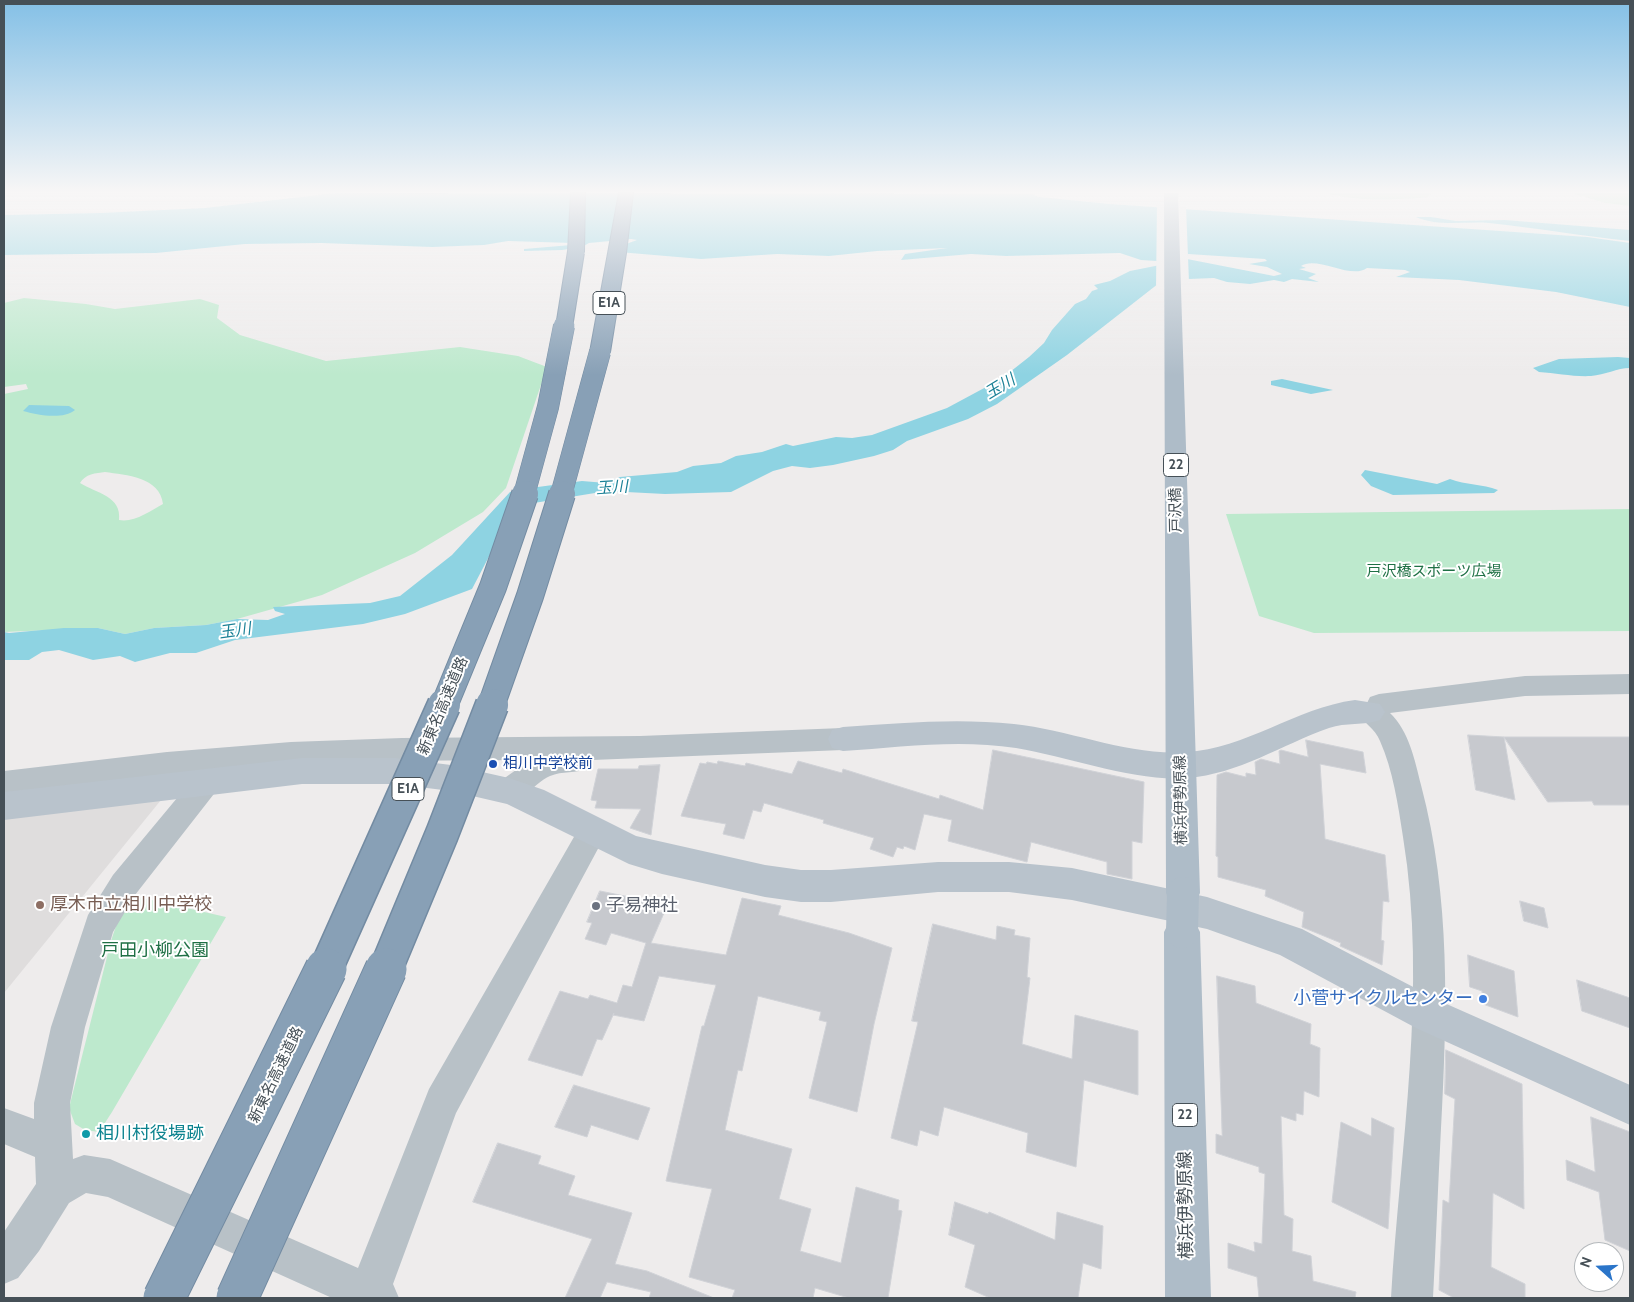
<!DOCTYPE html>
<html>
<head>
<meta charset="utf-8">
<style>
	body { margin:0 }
	#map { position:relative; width:1634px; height:1302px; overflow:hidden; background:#eeecec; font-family:Cabin,sans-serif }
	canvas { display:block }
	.frame { position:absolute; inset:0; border:5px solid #465057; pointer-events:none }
	.north { position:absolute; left:1574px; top:1242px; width:50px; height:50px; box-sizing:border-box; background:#fff; border:1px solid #b5b9bc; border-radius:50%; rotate:290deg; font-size:14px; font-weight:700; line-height:20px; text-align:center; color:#465057 }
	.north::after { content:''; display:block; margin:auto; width:18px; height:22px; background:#2b75c9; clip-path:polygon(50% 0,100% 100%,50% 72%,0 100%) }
</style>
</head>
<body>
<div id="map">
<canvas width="1634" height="1302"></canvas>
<div class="frame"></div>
<div class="north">N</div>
</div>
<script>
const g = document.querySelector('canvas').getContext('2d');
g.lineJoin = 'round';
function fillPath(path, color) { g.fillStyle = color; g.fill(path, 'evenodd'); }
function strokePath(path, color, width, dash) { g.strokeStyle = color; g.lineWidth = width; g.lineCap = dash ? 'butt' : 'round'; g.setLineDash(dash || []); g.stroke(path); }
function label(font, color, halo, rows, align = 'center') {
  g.font = font + ' Cabin,"Noto Sans JP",sans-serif'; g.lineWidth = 4; g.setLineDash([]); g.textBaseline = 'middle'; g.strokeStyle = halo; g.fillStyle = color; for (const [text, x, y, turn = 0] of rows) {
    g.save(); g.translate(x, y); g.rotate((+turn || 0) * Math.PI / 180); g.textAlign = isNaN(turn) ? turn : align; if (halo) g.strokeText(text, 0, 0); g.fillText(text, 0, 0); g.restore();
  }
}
fillPath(new Path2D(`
	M 161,800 L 4,993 L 4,816 Z`), '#dfdddd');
fillPath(new Path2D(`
	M 1327,193 L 1431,193 L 1428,197 C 1400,200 1354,202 1327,193 Z
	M 1572,193 L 1630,193 L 1630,206 L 1605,203 Z
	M 24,298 L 86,304 L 115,309 L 200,299 L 219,305 L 217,318 L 240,335 L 326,361 L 460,347 L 518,356 L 547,367 L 506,488 L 483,512 L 415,553 L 322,595 L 237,619 L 206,625 L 154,628 L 125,634 L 98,628 L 4,632 L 4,394 L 28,389 L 26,384 L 4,387 L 4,303 ZM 105,472 C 126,475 160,477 163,504 C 150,511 134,523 119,520 C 122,496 96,493 80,483 C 85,474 96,473 105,472 Z
	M 1630,509 L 1630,631 L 1314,633 L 1259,616 L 1226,514 Z
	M 134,896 L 226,917 L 112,1112 L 99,1132 L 85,1130 L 75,1124 L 69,1108 L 111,941 L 118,920 Z`), '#bde9cd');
fillPath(new Path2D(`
	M 336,193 L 1032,194 L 1039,197 L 1110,204 L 1587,237 L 1630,243 L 1630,307 L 1556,292 L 1459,280 L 1396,277 L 1410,272 L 1405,270 L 1367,268 C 1351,280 1317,255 1301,266 L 1306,268 L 1299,269 L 1316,274 L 1308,278 L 1319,282 L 1292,279 L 1284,282 L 1274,280 L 1250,284 L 1227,282 L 1214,278 L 1163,280 L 1067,355 L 997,404 L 968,419 L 907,441 L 893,450 L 874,456 L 833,465 L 810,468 L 792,466 L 773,471 L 731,492 L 665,494 L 607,491 L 534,503 L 495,545 L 472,589 L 405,614 L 363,624 L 235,640 L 196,653 L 170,653 L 135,662 L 120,656 L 93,660 L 59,650 L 42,652 L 29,660 L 4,660 L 4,632 L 9,633 L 64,628 L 98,628 L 125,634 L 154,628 L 206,625 L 237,619 L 268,620 L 285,614 L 275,611 L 273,607 L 370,603 L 400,596 L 452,555 L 510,492 L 516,490 L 582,481 L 606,483 L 620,477 L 677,472 L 693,466 L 721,463 L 736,456 L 762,452 L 786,444 L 793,446 L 836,437 L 852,438 L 872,435 L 947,408 L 1001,379 L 1029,357 L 1044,343 L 1052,330 L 1075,304 L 1086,299 L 1092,291 L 1098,289 L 1094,285 L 1110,281 L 1130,271 L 1160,265 L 1157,261 L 1141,260 L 1120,253 L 1006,256 L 971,254 L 901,260 L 905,254 L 947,248 L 877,251 L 829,256 L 777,254 L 701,259 L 607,251 L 637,240 L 631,239 L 589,243 L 582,247 L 562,250 L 524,251 L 524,249 L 571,245 L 573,243 L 508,241 L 484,245 L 432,247 L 321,243 L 245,244 L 156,253 L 4,255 L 4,215 L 100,213 L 205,208 ZM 1188,254 L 1265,259 L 1267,261 L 1249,264 L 1267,267 L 1282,274 L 1274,276 L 1187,259 Z
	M 1416,217 L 1431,217 L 1456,221 L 1505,220 L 1630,230 L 1630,241 C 1582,236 1536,228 1489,223 C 1466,221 1438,227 1416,217 Z
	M 1618,357 L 1630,358 L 1630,368 C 1617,368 1605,375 1591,376 C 1574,377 1556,373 1539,372 L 1533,368 L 1559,359 Z
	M 1282,379 L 1333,390 L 1311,394 L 1271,385 L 1271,381 Z
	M 29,405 L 69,406 L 75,410 C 63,420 37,415 23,411 Z
	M 1365,470 L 1437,484 L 1450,479 C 1466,485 1482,484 1498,490 L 1494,493 L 1393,495 L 1371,486 L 1361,475 Z`), '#8ed3e2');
fillPath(new Path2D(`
	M 1157,203 L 1186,206 L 1189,282 L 1164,283 L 1156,288 Z`), '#eeecec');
const building = new Path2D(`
	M 1468,735 L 1504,737 L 1515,800 L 1476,790 Z
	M 1504,737 L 1630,737 L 1630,805 L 1594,805 L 1592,801 L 1548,802 Z
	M 1306,740 L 1363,752 L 1366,773 L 1320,764 L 1325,839 L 1385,855 L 1389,902 L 1383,901 L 1381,940 L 1384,941 L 1382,965 L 1340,946 L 1341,943 L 1302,927 L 1304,912 L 1265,896 L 1266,890 L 1218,877 L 1218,857 L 1216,856 L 1217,775 L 1226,772 L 1246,777 L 1246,773 L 1256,775 L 1255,762 L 1261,759 L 1280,764 L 1279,751 L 1281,750 L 1308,757 Z
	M 993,750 L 1144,782 L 1142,843 L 1132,841 L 1132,879 L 1107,874 L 1107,862 L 1031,842 L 1027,862 L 948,841 L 952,820 L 924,814 L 915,850 L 904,846 L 903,849 L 897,847 L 893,857 L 870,849 L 874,838 L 823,823 L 824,820 L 764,803 L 761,812 L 753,810 L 744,839 L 723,834 L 726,824 L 681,816 L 700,763 L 706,764 L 707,762 L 717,764 L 718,761 L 745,766 L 746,763 L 792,774 L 798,761 L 842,773 L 843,769 L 939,799 L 940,795 L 983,810 Z
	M 660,765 L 651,835 L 630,828 L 641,809 L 595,808 L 597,801 L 591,800 L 598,769 L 638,769 L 639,766 Z
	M 600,891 L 659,903 L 655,911 L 664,913 L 651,943 L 726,955 L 742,898 L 781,906 L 778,915 L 849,933 L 892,948 L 874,1024 L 857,1112 L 809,1098 L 827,1022 L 819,1020 L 821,1012 L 758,996 L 742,1071 L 738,1070 L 725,1130 L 792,1149 L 779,1199 L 811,1209 L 800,1251 L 841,1263 L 856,1187 L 899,1200 L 898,1210 L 902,1211 L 888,1298 L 849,1298 L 815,1288 L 813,1298 L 732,1298 L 735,1290 L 689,1277 L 712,1189 L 666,1181 L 702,1026 L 704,1026 L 716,985 L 659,976 L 644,1021 L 613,1015 L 614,1013 L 602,1040 L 597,1039 L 582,1076 L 528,1060 L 560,991 L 588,999 L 590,995 L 617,1003 L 623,985 L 632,987 L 646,943 L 611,933 L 606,945 L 585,939 L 592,923 L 587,922 Z
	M 1520,901 L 1544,908 L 1548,928 L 1524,921 Z
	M 933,924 L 996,940 L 997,926 L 1015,930 L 1014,935 L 1030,938 L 1027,977 L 1030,978 L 1022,1044 L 1072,1059 L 1075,1015 L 1138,1031 L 1138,1095 L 1084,1080 L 1076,1167 L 1026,1152 L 1028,1133 L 944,1107 L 938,1136 L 920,1130 L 917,1146 L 891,1138 L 918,1022 L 912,1021 Z
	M 1468,955 L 1514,971 L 1518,1017 L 1483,1004 L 1482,991 L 1470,987 Z
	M 1217,976 L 1255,986 L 1256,1003 L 1311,1024 L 1310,1044 L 1320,1048 L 1319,1097 L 1304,1091 L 1303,1115 L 1296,1113 L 1296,1121 L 1281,1116 L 1284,1215 L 1293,1219 L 1292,1251 L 1311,1256 L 1313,1281 L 1356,1292 L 1355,1298 L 1259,1298 L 1257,1277 L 1228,1268 L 1228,1243 L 1255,1252 L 1254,1242 L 1262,1244 L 1265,1174 L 1259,1172 L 1259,1167 L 1216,1153 L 1216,1134 L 1222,1136 Z
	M 1577,980 L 1630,998 L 1630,1028 L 1582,1011 Z
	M 1446,1050 L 1522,1084 L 1524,1209 L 1493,1193 L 1491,1267 L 1525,1284 L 1525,1298 L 1454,1298 L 1439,1290 L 1443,1200 L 1449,1203 L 1455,1099 L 1445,1094 Z
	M 574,1085 L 650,1108 L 638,1140 L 591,1125 L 587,1137 L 555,1127 Z
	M 1591,1117 L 1630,1132 L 1630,1251 L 1605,1240 L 1599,1192 L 1567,1180 L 1566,1160 L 1595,1172 Z
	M 1372,1118 L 1394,1128 L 1388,1229 L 1332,1202 L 1341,1122 L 1371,1136 Z
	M 498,1143 L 541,1156 L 538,1164 L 575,1176 L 568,1195 L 632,1213 L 615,1264 L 647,1271 L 714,1298 L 649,1298 L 651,1292 L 607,1282 L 600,1298 L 565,1298 L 592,1239 L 473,1202 Z
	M 955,1202 L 988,1214 L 989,1212 L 1055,1240 L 1057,1212 L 1103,1226 L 1101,1269 L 1083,1263 L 1078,1298 L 990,1298 L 965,1287 L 975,1245 L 949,1235 Z`);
fillPath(building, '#c7c9ce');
strokePath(building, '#d0d2d7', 1);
const highway = new Path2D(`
	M 571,193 L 585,193 L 584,252 L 576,257 L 568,252 Z
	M 619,193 L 633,193 L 626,253 L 610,352 L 607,356 L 593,356 L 590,352 Z`);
strokePath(highway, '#738ba2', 2);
fillPath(new Path2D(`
	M 1630,674 L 1630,694 L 1525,696 L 1390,713 C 1409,731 1415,761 1421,785 C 1451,898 1447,1013 1441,1128 C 1438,1184 1436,1241 1433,1298 L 1391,1298 C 1400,1146 1428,989 1403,837 C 1398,805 1393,770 1380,741 C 1375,728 1363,723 1357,712 L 1361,705 L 1367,703 L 1370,697 L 1379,694 L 1525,676 Z
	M 843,728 L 853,731 L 857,739 L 853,747 L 843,750 L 592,760 L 589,769 C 576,773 562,771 550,776 C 530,785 523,808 499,800 L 495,791 L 499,782 L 530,760 L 367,761 L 209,771 L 217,774 L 221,782 L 217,790 L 135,895 L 113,932 L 85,1027 L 70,1103 L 73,1159 L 84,1155 L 110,1159 L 358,1268 L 429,1089 L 582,823 L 592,819 L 602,823 L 607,832 L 456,1113 L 393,1284 L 399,1298 L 332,1298 L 108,1197 L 86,1193 L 69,1203 L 39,1251 L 18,1278 L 4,1284 L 4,1232 L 36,1184 L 35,1157 L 4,1144 L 4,1108 L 34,1119 L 34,1103 L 51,1027 L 88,915 L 113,875 L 197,774 L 203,771 L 4,795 L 4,771 L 167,752 L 291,742 L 402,738 L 640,736 Z`), '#b8c1c7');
fillPath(new Path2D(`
	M 1355,700 L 1380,704 L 1385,712 L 1380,720 C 1364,726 1346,722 1329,728 C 1281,745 1239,774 1187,778 C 1134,782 1070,757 1016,748 C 959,739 900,747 843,751 L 832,748 L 828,739 L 832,730 L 843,727 C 900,723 957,718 1014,724 C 1071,730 1128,756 1186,752 C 1246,749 1295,708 1355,700 Z
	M 302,758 L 395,758 L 451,765 L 509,778 L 544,790 L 636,836 L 765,865 L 801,870 L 831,870 L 938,862 L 1009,862 L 1072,868 L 1207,897 L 1302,929 L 1442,1002 L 1630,1085 L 1630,1125 L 1416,1028 L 1280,955 L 1207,929 L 1072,900 L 1009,892 L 938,892 L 831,902 L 801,902 L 765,897 L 662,874 L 629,864 L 507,804 L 451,791 L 395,784 L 302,784 L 4,820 L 4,792 Z`), '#b9c3cc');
fillPath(new Path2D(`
	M 1164,193 L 1178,193 L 1200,893 L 1195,904 L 1183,909 L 1171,904 L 1166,893 Z
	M 1182,915 L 1194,920 L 1200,932 L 1211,1298 L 1165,1298 L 1164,932 L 1170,920 Z`), '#aebcc8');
fillPath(highway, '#88a0b6');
const highwayBridgeFar4 = new Path2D(`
	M 564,327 L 576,252`);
const highwayBridgeFar3 = new Path2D(`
	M 524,495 L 548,407 L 564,326
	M 561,495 L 600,352`);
const highwayBridgeFar2 = new Path2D(`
	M 444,706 L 493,587 L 525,494
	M 491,706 L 530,596 L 562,494`);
const highwayBridgeFar1 = new Path2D(`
	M 325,971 L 444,705
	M 385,971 L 442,834 L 492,705`);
const highwayBridge = new Path2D(`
	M 164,1298 L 326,969
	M 237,1298 L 386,969`);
strokePath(highwayBridgeFar4, '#738ba2', 18, []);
strokePath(highwayBridgeFar3, '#738ba2', 22, []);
strokePath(highwayBridgeFar2, '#738ba2', 28, []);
strokePath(highwayBridgeFar1, '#738ba2', 35, []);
strokePath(highwayBridge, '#738ba2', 43, []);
strokePath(new Path2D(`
	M 1182,932 L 1183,893`), '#aebcc8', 32);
strokePath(highwayBridgeFar4, '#88a0b6', 16);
strokePath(highwayBridgeFar3, '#88a0b6', 21);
strokePath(highwayBridgeFar2, '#88a0b6', 26);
strokePath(highwayBridgeFar1, '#88a0b6', 32);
strokePath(highwayBridge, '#88a0b6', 41);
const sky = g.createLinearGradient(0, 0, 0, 375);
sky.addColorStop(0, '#84c0e6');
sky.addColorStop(0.51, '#f7f6f6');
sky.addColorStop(1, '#f7f6f600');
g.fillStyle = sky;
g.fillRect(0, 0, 1634, 375);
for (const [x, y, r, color] of [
	[493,764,5,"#1a4fb4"],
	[40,905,5,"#8d6e63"],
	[596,906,5,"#6b7280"],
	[1483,999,5,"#3f7fe0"],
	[86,1134,5,"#0f9aa8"]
]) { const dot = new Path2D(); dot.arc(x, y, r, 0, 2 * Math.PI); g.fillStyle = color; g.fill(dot); strokePath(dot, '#fff', 2); }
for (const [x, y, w] of [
	[609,303,32],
	[1176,465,25],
	[408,789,32],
	[1185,1115,25]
]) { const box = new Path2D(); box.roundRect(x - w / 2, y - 11.5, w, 23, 4); g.fillStyle = '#fff'; g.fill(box); strokePath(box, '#465057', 1); }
label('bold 14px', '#465057', null, [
	["E1A",609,303],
	["22",1176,465],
	["E1A",408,789],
	["22",1185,1115]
]);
label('15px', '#465057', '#fff', [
	["戸沢橋",1176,510,-91],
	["新東名高速道路",443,706,-67],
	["横浜伊勢原線",1181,800,-91],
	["新東名高速道路",276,1075,-64]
]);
label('15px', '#1f7045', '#fff', [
	["戸沢橋スポーツ広場",1434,572]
]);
label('15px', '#164399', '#fff', [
	["相川中学校前",503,764]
], 'left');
label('italic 16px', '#1a8096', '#fff', [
	["玉川",1000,387,-31],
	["玉川",612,488,-4],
	["玉川",235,631,-8]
]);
label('18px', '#785e54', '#fff', [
	["厚木市立相川中学校",50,905]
], 'left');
label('18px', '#5b616d', '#fff', [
	["子易神社",606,906]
], 'left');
label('18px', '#1f7045', '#fff', [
	["戸田小柳公園",155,951]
]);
label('18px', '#366cbe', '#fff', [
	["小菅サイクルセンター",1473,999]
], 'right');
label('18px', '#0d838f', '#fff', [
	["相川村役場跡",96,1134]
], 'left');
label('18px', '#465057', '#fff', [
	["横浜伊勢原線",1186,1205,-91]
]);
</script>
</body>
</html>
